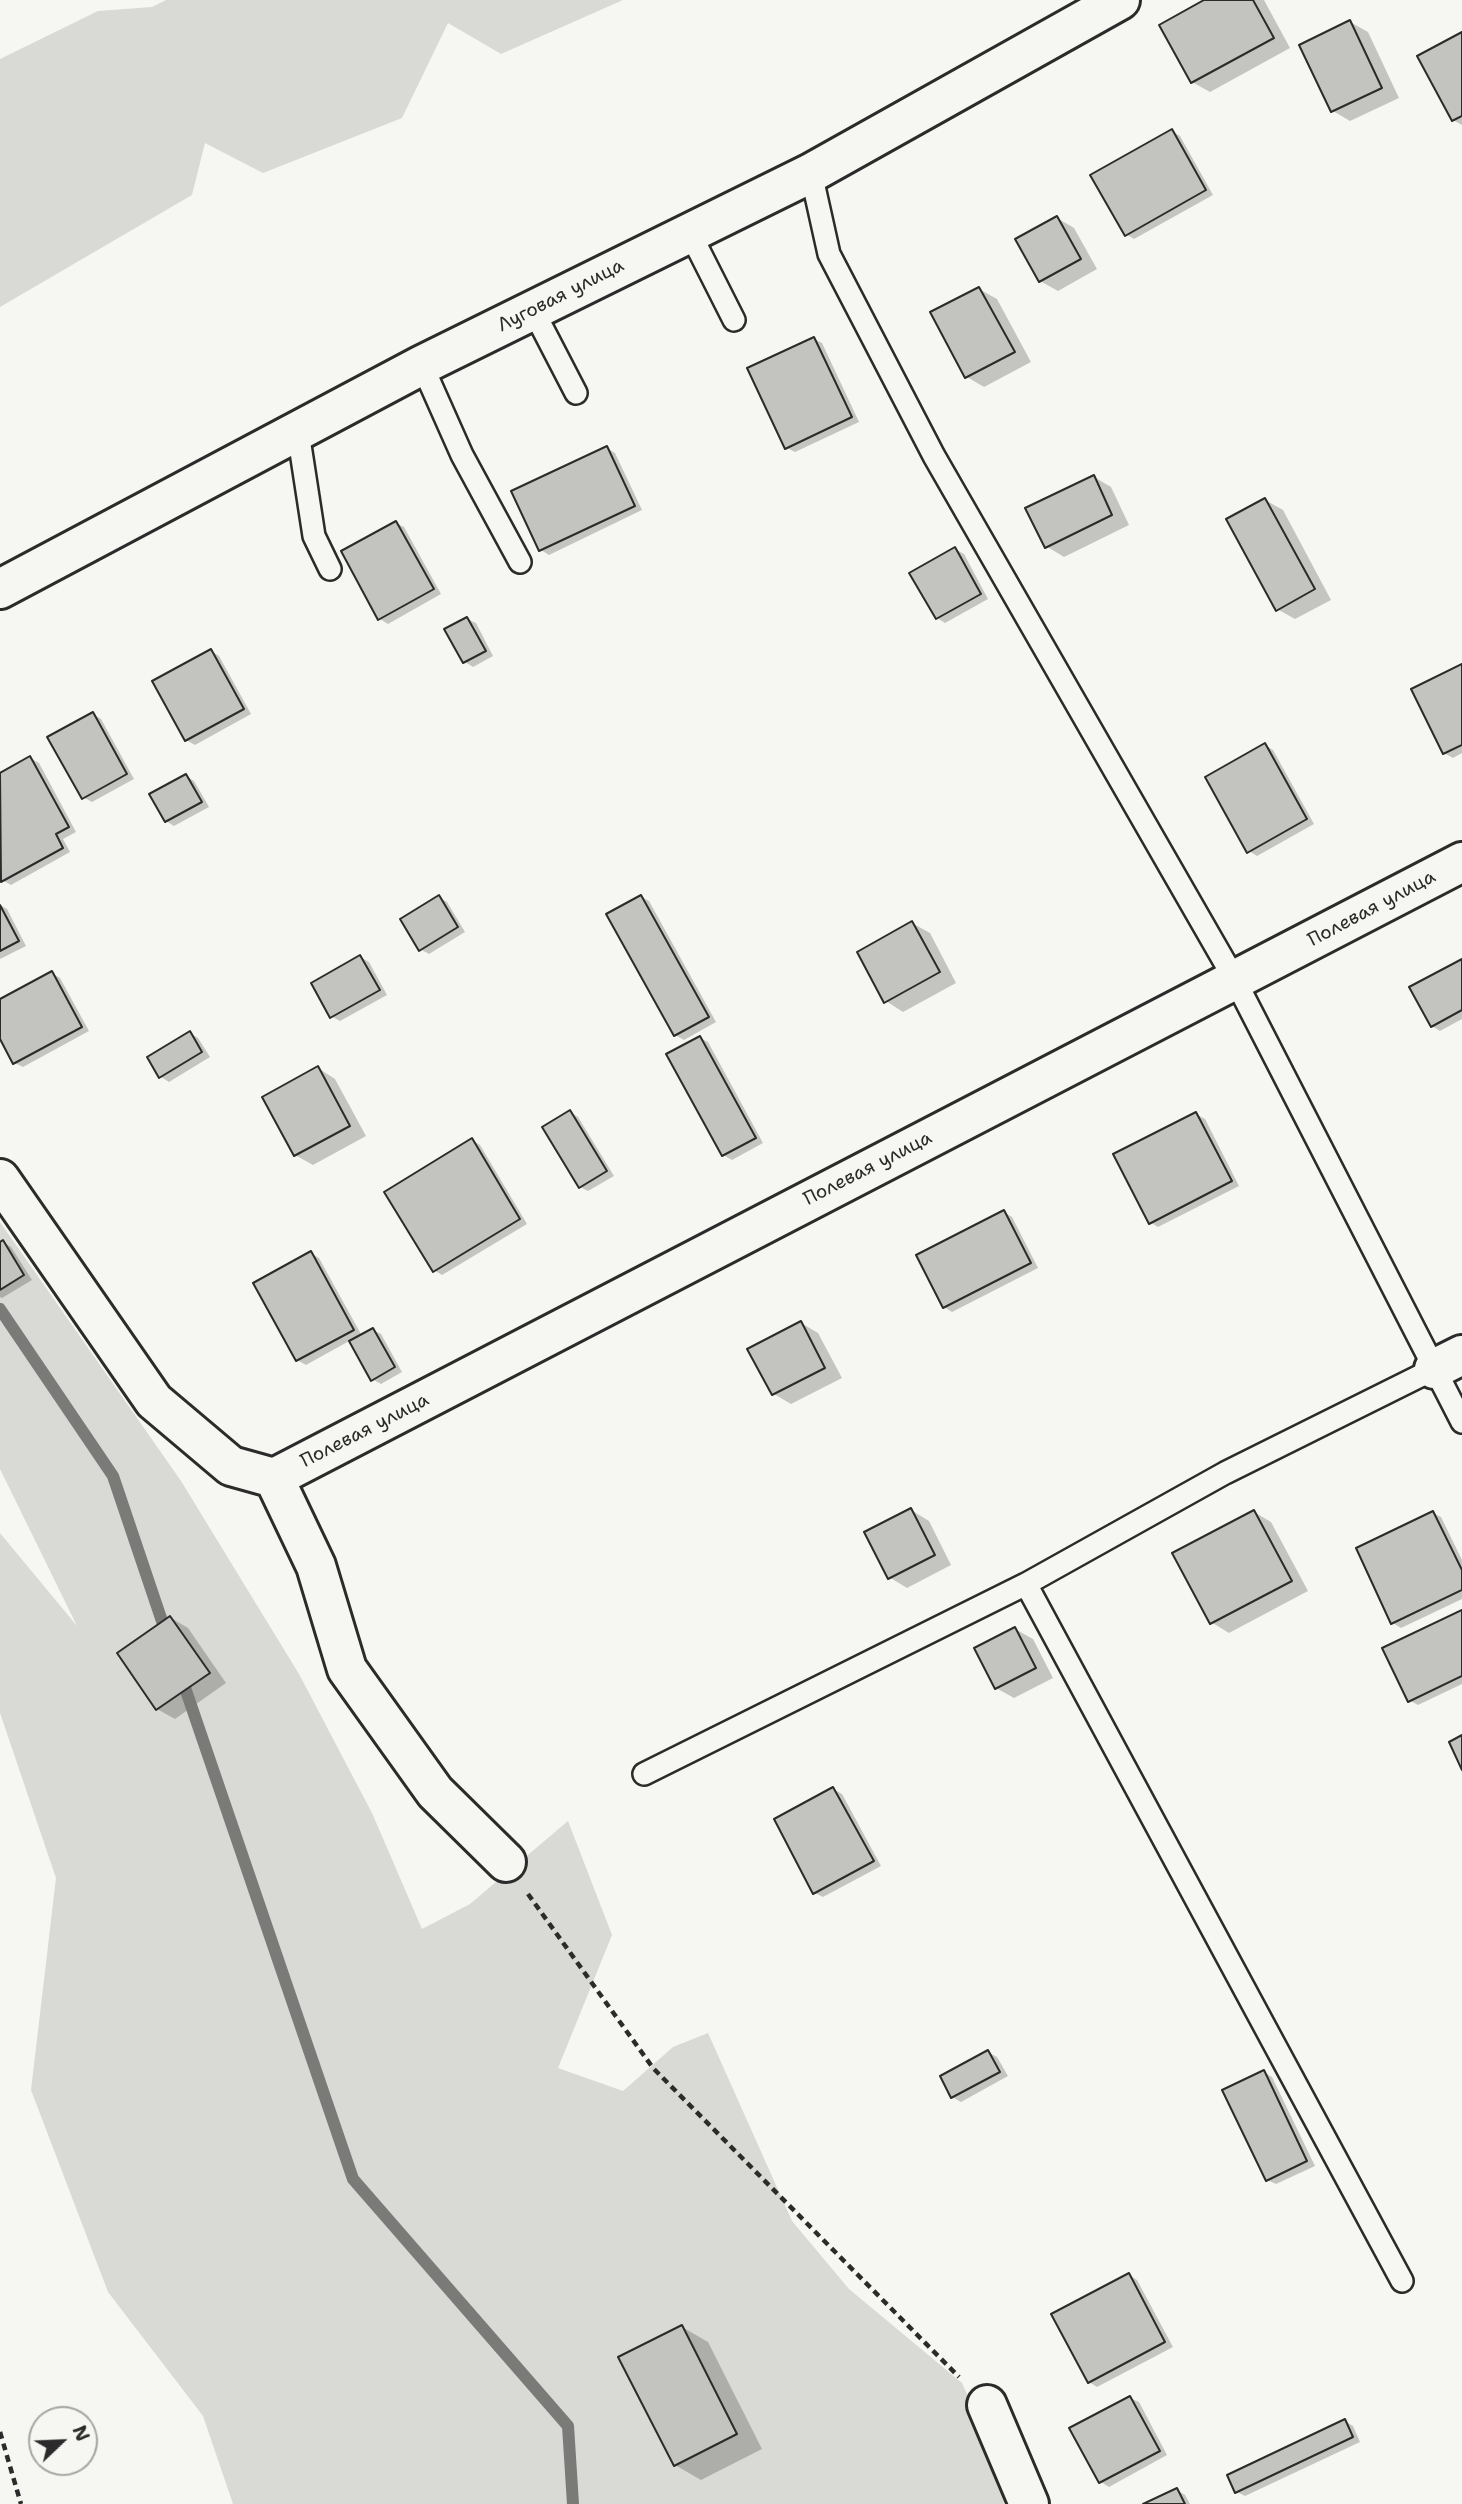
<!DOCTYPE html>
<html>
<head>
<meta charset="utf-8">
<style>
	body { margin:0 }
	#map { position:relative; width:1462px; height:2504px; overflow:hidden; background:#f6f6f2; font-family:"Shantell Sans",sans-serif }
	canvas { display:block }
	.north { position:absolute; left:28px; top:2406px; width:70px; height:70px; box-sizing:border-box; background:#f6f6f2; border:2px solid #a5a5a2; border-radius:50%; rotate:67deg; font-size:19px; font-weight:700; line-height:28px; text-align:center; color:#2b2b2b }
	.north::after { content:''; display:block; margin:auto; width:24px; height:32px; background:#2b2b2b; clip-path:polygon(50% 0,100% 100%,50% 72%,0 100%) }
</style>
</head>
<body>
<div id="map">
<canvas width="1462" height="2504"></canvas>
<div class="north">N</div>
</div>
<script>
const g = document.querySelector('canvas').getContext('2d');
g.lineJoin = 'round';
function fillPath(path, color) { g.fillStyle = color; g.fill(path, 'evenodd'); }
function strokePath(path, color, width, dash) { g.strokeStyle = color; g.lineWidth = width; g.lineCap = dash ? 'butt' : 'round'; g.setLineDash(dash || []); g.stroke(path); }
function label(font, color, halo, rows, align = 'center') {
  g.font = font + ' "Shantell Sans",sans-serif'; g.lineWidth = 7; g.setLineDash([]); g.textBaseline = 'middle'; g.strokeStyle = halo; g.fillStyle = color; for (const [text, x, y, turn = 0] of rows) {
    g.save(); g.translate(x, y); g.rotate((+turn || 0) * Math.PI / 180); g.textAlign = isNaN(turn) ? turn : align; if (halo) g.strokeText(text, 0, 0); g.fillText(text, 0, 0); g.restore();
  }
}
fillPath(new Path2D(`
	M 166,0 L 623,0 L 501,54 L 448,23 L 402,118 L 263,173 L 205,143 L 192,195 L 0,307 L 0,59 L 98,11 L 152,7 Z
	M 0,1222 L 181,1481 L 299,1674 L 372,1813 L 422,1929 L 470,1904 L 568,1821 L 612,1935 L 558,2068 L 623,2091 L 673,2047 L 708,2033 L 792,2221 L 849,2289 L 962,2383 L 1015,2498 L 1003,2504 L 233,2504 L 203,2416 L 108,2292 L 31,2090 L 56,1878 L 0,1713 L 0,1533 L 77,1626 L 0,1469 Z`), '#d9d9d5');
fillPath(new Path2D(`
	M 1207,0 L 1264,0 L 1290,48 L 1210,92 L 1192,82 L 1161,26 Z
	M 1350,22 L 1368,32 L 1399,98 L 1350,121 L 1333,111 Z
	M 1462,34 L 1462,125 L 1453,120 Z
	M 1172,131 L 1180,136 L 1213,195 L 1134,239 L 1126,234 Z
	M 1057,218 L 1074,228 L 1097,269 L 1058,291 L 1040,281 Z
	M 979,289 L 997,299 L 1031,362 L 984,387 L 967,377 Z
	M 814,339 L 822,343 L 859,422 L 795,452 L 787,448 Z
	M 607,448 L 615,453 L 642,510 L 549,555 L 541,550 Z
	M 1094,477 L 1111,487 L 1129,525 L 1064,557 L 1046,546 Z
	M 1265,500 L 1283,510 L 1331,600 L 1295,619 L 1277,609 Z
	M 396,523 L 404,527 L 441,594 L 388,624 L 380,619 Z
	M 955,549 L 964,554 L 988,599 L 945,623 L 937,618 Z
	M 467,619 L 476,623 L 493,656 L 473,667 L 465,662 Z
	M 211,651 L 219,656 L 251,714 L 195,745 L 186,740 Z
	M 1462,666 L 1462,753 L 1453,758 L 1444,753 Z
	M 93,714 L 101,719 L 134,779 L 92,802 L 83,797 Z
	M 1265,745 L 1273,750 L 1314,824 L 1257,856 L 1249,851 Z
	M 30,758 L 39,763 L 76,832 L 63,839 L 70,852 L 11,885 L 2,880 L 0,876 L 0,775 Z
	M 186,776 L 194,781 L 209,807 L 174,826 L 166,821 Z
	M 439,897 L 447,902 L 465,932 L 429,954 L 420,949 Z
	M 641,897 L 649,901 L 716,1022 L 684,1040 L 675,1035 Z
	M 0,905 L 7,909 L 26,946 L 0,959 Z
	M 912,923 L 930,933 L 956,983 L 903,1012 L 886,1001 Z
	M 360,957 L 369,962 L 387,995 L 340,1021 L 331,1016 Z
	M 1462,961 L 1462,1019 L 1440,1031 L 1432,1026 Z
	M 52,973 L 60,978 L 89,1031 L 23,1067 L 15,1063 L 0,1036 L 0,1001 Z
	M 190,1033 L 198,1038 L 210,1057 L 169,1082 L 161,1077 Z
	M 700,1038 L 708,1042 L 763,1143 L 732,1160 L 723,1155 Z
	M 318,1068 L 335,1079 L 366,1136 L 313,1165 L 295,1155 Z
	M 570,1112 L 578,1117 L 614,1176 L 588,1191 L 580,1187 Z
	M 1196,1114 L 1205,1119 L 1239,1186 L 1158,1227 L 1150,1222 Z
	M 472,1140 L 480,1145 L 527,1224 L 442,1275 L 434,1270 Z
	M 1004,1212 L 1012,1217 L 1038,1268 L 952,1312 L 944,1307 Z
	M 3,1242 L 11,1247 L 32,1280 L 2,1298 L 0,1297 L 0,1244 Z
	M 311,1253 L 319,1258 L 362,1336 L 373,1330 L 381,1334 L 402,1372 L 381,1384 L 372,1379 L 351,1340 L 306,1365 L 297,1360 Z
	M 801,1323 L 818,1333 L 842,1378 L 791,1404 L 774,1394 Z
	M 911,1510 L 929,1521 L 951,1565 L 907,1588 L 889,1577 Z
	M 1254,1512 L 1271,1522 L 1308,1591 L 1229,1633 L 1211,1622 Z
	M 1433,1513 L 1441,1517 L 1462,1560 L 1462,1599 L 1401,1628 L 1393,1623 Z
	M 1462,1612 L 1462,1684 L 1418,1705 L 1409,1700 Z
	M 171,1618 L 188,1628 L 226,1683 L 175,1719 L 157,1709 Z
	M 1015,1629 L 1033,1639 L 1053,1678 L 1014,1698 L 996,1688 Z
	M 833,1789 L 842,1794 L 881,1866 L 823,1897 L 815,1893 Z
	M 988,2052 L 997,2057 L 1008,2076 L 961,2102 L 952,2097 Z
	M 1264,2072 L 1272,2077 L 1315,2166 L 1276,2184 L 1267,2180 Z
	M 1129,2275 L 1137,2280 L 1173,2347 L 1097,2387 L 1089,2382 Z
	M 682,2327 L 708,2342 L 762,2449 L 701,2480 L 675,2465 Z
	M 1130,2398 L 1139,2402 L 1167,2455 L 1109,2487 L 1101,2482 Z
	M 1345,2421 L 1353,2426 L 1360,2442 L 1245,2496 L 1237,2492 Z
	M 1177,2490 L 1185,2495 L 1190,2504 L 1147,2504 Z`), '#0003');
strokePath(new Path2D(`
	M 0,1309 L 113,1476 L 167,1636
	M 181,1676 L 353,2179 L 568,2426 L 573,2504`), '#7a7a78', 12);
const building = new Path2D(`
	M 1204,0 L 1253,0 L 1274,38 L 1191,83 L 1159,25 Z
	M 1350,20 L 1382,88 L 1331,112 L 1299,45 Z
	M 1462,32 L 1462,116 L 1452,121 L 1417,56 Z
	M 1172,129 L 1206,190 L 1125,236 L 1090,175 Z
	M 1057,216 L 1081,259 L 1039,282 L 1015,239 Z
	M 979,287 L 1015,352 L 965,378 L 930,312 Z
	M 814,337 L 852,417 L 785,449 L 747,368 Z
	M 607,446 L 635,506 L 539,551 L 511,491 Z
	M 1094,475 L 1112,515 L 1045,548 L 1025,508 Z
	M 1265,498 L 1315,589 L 1276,611 L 1226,519 Z
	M 396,521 L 434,589 L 378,620 L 341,551 Z
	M 955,547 L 981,594 L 936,619 L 909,573 Z
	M 467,617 L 486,651 L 463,663 L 444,629 Z
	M 211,649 L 244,709 L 185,741 L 152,681 Z
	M 1462,664 L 1462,745 L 1443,754 L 1411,689 Z
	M 93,712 L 127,774 L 82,799 L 47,737 Z
	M 1265,743 L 1307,819 L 1247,853 L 1205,777 Z
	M 30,756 L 69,827 L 56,834 L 63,848 L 1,882 L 0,773 Z
	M 186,774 L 202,802 L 165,822 L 149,794 Z
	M 439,895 L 458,927 L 419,951 L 400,919 Z
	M 641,895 L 709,1017 L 674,1036 L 606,914 Z
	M 0,905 L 19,941 L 0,951 Z
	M 912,921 L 940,972 L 884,1003 L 857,952 Z
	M 360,955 L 380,990 L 330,1018 L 311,983 Z
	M 1462,959 L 1462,1010 L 1431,1027 L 1409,987 Z
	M 52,971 L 82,1027 L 13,1064 L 0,1039 L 0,999 Z
	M 190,1031 L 202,1052 L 159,1078 L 147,1057 Z
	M 700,1036 L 756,1138 L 722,1156 L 666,1054 Z
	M 318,1066 L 350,1126 L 294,1156 L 262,1097 Z
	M 570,1110 L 607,1171 L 579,1188 L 542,1127 Z
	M 1196,1112 L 1232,1181 L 1149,1224 L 1113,1154 Z
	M 472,1138 L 520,1219 L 433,1272 L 384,1192 Z
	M 1004,1210 L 1031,1263 L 943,1308 L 916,1255 Z
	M 3,1240 L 24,1275 L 0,1290 L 0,1242 Z
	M 311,1251 L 354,1330 L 296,1361 L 253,1283 Z
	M 801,1321 L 825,1368 L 772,1395 L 747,1349 Z
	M 373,1328 L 395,1367 L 371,1381 L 349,1341 Z
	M 911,1508 L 935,1555 L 888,1579 L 864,1532 Z
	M 1254,1510 L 1292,1581 L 1210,1624 L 1172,1553 Z
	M 1433,1511 L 1462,1570 L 1462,1590 L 1391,1624 L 1356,1548 Z
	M 1462,1610 L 1462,1676 L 1408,1702 L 1382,1648 Z
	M 170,1616 L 210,1673 L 156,1710 L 117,1653 Z
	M 1015,1627 L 1036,1668 L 995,1689 L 974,1648 Z
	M 1462,1735 L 1462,1770 L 1449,1742 Z
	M 833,1787 L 874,1861 L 813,1894 L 774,1819 Z
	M 988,2050 L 1000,2072 L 951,2098 L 940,2076 Z
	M 1264,2070 L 1307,2161 L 1266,2181 L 1222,2090 Z
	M 1129,2273 L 1165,2342 L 1088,2383 L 1051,2314 Z
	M 682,2325 L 737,2434 L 674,2466 L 618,2357 Z
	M 1130,2396 L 1160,2451 L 1099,2483 L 1069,2428 Z
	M 1345,2419 L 1353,2437 L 1235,2493 L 1227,2475 Z
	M 1177,2488 L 1185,2504 L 1143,2504 Z`);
fillPath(building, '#c3c3c0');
strokePath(building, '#2b2b2b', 2);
const lane = new Path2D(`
	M 811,173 L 829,254 L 934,456 L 1235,980 L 1462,1422
	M 689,231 L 734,320
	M 533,310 L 576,393
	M 422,365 L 462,455 L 520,562
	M 298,432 L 314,536 L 330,569
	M 1026,1584 L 1402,2281
	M 644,1774 L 1026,1584 L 1225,1473 L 1434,1369`);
const street = new Path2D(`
	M 0,589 L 422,365 L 811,173 L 1120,0
	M 0,1179 L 154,1401 L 231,1466 L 274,1478 L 316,1566 L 347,1669 L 435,1792 L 506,1862
	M 1434,1369 L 1462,1355
	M 274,1478 L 1462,862
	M 987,2405 L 1029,2504`);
strokePath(lane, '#2b2b2b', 26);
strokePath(street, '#2b2b2b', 44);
strokePath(new Path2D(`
	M 528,1894 L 653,2068 L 959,2377
	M 0,2432 L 21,2504`), '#2b2b2b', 4.5, [7, 5]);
strokePath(lane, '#f6f6f2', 21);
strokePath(street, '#f6f6f2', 38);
label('19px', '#2b2b2b', '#f6f6f2', [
	["Луговая улица",561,296,-27],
	["Полевая улица",1372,909,-28],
	["Полевая улица",868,1169,-27],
	["Полевая улица",365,1431,-27]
]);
</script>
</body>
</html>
